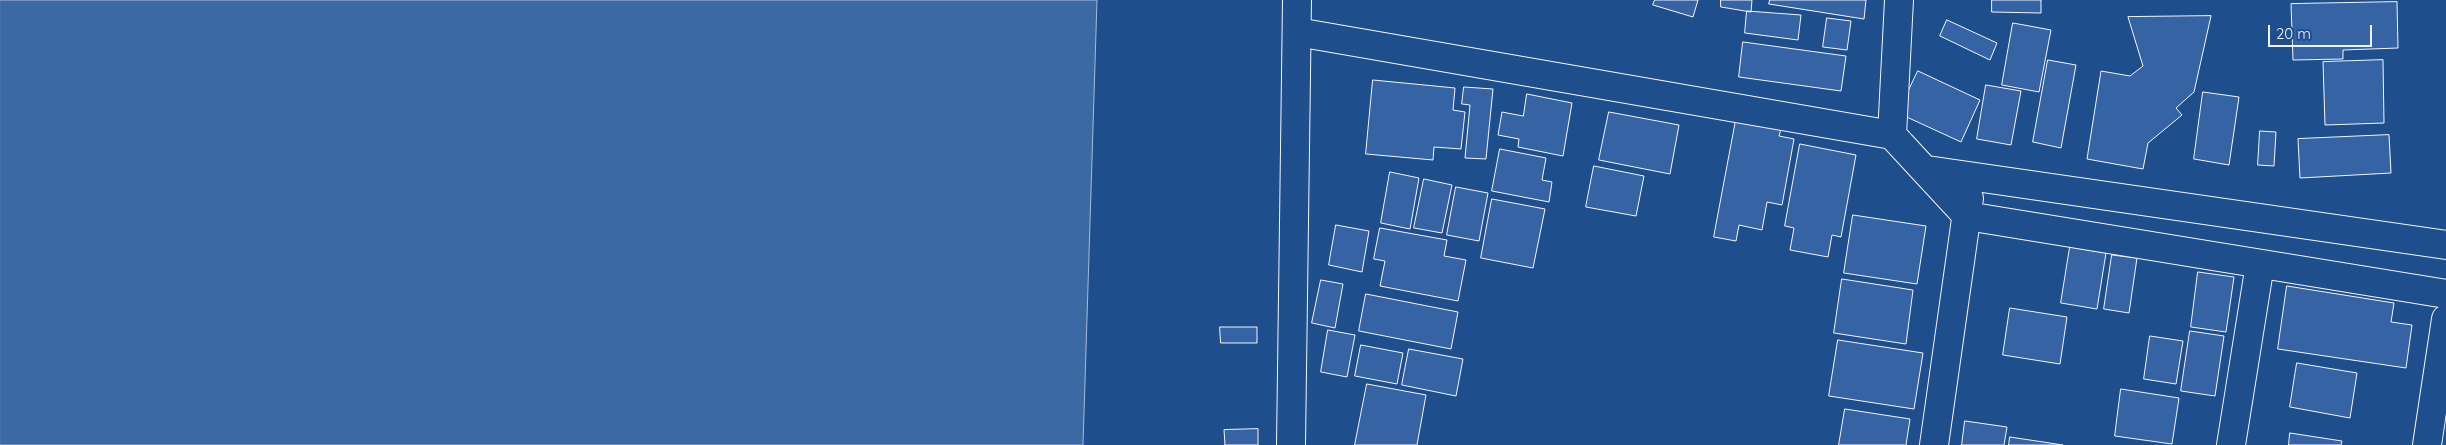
<!DOCTYPE html>
<html>
<head>
<meta charset="utf-8">
<style>
	body { margin:0 }
	#map { position:relative; width:2446px; height:445px; overflow:hidden; background:#1f4e8c; font-family:Quicksand,sans-serif }
	canvas { display:block }
	.scale { position:absolute; left:2268px; top:25px; width:104px; height:22px; box-sizing:border-box; border:2px solid #f2f6ff; border-top:0; padding-left:6px; font-size:15px; line-height:18px; white-space:nowrap; color:#f2f6ff; -webkit-text-stroke:4px #1f4e8c; paint-order:stroke }
</style>
</head>
<body>
<div id="map">
<canvas width="2446" height="445"></canvas>
<div class="scale">20 m</div>
</div>
<script>
const g = document.querySelector('canvas').getContext('2d');
g.lineJoin = 'round';
function fillPath(path, color) { g.fillStyle = color; g.fill(path, 'evenodd'); }
function strokePath(path, color, width, dash) { g.strokeStyle = color; g.lineWidth = width; g.lineCap = dash ? 'butt' : 'round'; g.setLineDash(dash || []); g.stroke(path); }
const water = new Path2D(`
	M 0,0 L 1097,0 L 1083,445 L 0,445 Z`);
fillPath(water, '#3b69a3');
strokePath(water, '#a8bbd7', 1);
const building = new Path2D(`
	M 1655,0 L 1698,0 L 1693,17 L 1653,5 Z
	M 1721,0 L 1752,0 L 1751,12 L 1721,7 Z
	M 1770,0 L 1866,0 L 1864,19 L 1769,4 Z
	M 1992,0 L 2041,0 L 2041,13 L 1992,12 Z
	M 2397,2 L 2398,48 L 2343,50 L 2343,59 L 2293,60 L 2291,4 Z
	M 1747,11 L 1801,15 L 1798,40 L 1745,33 Z
	M 2211,16 L 2194,92 L 2176,108 L 2182,115 L 2148,143 L 2143,169 L 2087,159 L 2101,71 L 2130,76 L 2143,66 L 2128,17 Z
	M 1827,18 L 1851,21 L 1847,50 L 1823,47 Z
	M 1947,20 L 1997,43 L 1990,60 L 1940,36 Z
	M 2013,23 L 2051,30 L 2039,92 L 2002,85 Z
	M 1743,42 L 1846,56 L 1841,91 L 1739,77 Z
	M 2048,60 L 2076,65 L 2061,148 L 2033,142 Z
	M 2383,60 L 2384,123 L 2325,125 L 2323,62 Z
	M 1918,71 L 1980,100 L 1961,142 L 1898,113 Z
	M 1373,80 L 1455,88 L 1453,110 L 1465,112 L 1461,149 L 1434,147 L 1433,160 L 1366,154 Z
	M 1986,85 L 2021,91 L 2011,145 L 1977,139 Z
	M 1464,87 L 1493,89 L 1486,159 L 1465,158 L 1470,105 L 1462,104 Z
	M 2203,92 L 2239,97 L 2229,165 L 2194,159 Z
	M 1527,94 L 1572,103 L 1563,156 L 1518,147 L 1519,139 L 1498,135 L 1502,112 L 1523,116 Z
	M 1609,112 L 1679,125 L 1670,174 L 1599,160 Z
	M 1736,120 L 1781,129 L 1779,136 L 1794,139 L 1782,205 L 1767,202 L 1762,230 L 1739,225 L 1736,241 L 1714,237 Z
	M 2260,131 L 2276,132 L 2274,166 L 2258,165 Z
	M 2389,135 L 2391,173 L 2300,178 L 2298,139 Z
	M 1800,144 L 1856,155 L 1841,237 L 1832,235 L 1828,257 L 1790,250 L 1794,228 L 1785,226 Z
	M 1500,149 L 1546,158 L 1542,180 L 1552,182 L 1549,202 L 1492,191 Z
	M 1594,166 L 1644,176 L 1636,216 L 1586,207 Z
	M 1390,172 L 1419,178 L 1410,229 L 1381,223 Z
	M 1424,179 L 1452,185 L 1442,233 L 1414,228 Z
	M 1456,187 L 1488,193 L 1479,241 L 1447,235 Z
	M 1492,199 L 1545,209 L 1533,268 L 1481,258 Z
	M 1853,215 L 1926,226 L 1917,284 L 1844,273 Z
	M 1336,225 L 1369,231 L 1362,272 L 1329,265 Z
	M 1380,228 L 1447,240 L 1444,256 L 1466,260 L 1458,301 L 1380,286 L 1385,261 L 1374,259 Z
	M 2070,247 L 2106,253 L 2097,309 L 2061,303 Z
	M 2112,255 L 2137,258 L 2129,313 L 2104,309 Z
	M 2198,272 L 2234,277 L 2226,332 L 2191,327 Z
	M 1842,279 L 1913,290 L 1906,344 L 1834,333 Z
	M 1321,280 L 1343,284 L 1335,328 L 1312,323 Z
	M 2287,286 L 2394,303 L 2391,322 L 2412,325 L 2406,368 L 2278,349 Z
	M 1366,294 L 1458,312 L 1451,349 L 1359,331 Z
	M 2010,308 L 2067,317 L 2060,364 L 2003,355 Z
	M 1220,327 L 1257,327 L 1257,343 L 1221,343 Z
	M 1328,330 L 1355,335 L 1347,377 L 1321,372 Z
	M 2190,331 L 2224,336 L 2215,396 L 2181,391 Z
	M 2150,336 L 2183,341 L 2176,384 L 2144,379 Z
	M 1838,340 L 1923,353 L 1914,409 L 1829,396 Z
	M 1361,345 L 1403,353 L 1397,384 L 1355,376 Z
	M 1409,349 L 1463,359 L 1456,396 L 1402,385 Z
	M 2297,363 L 2357,373 L 2350,418 L 2290,407 Z
	M 1367,384 L 1426,395 L 1417,445 L 1355,445 Z
	M 2121,389 L 2179,398 L 2172,444 L 2115,436 Z
	M 1845,409 L 1910,419 L 1906,445 L 1839,445 Z
	M 1965,421 L 2007,427 L 2004,445 L 1962,445 Z
	M 1258,429 L 1258,445 L 1225,445 L 1224,430 Z
	M 2290,433 L 2342,441 L 2341,445 L 2289,445 Z
	M 2010,437 L 2063,445 L 2009,445 Z`);
fillPath(building, '#3563a3');
strokePath(building, '#f2f6ff', 1);
const minor = new Path2D(`
	M 1297,32 L 1892,135 L 1967,216 L 2446,294
	M 1892,135 L 1899,0
	M 1927,170 L 2446,245
	M 1291,445 L 1297,0
	M 1934,445 L 1969,198
	M 2231,445 L 2260,264
	M 2427,445 L 2446,319`);
strokePath(minor, '#f2f6ff', 30);
strokePath(minor, '#1f4e8c', 28);
</script>
</body>
</html>
